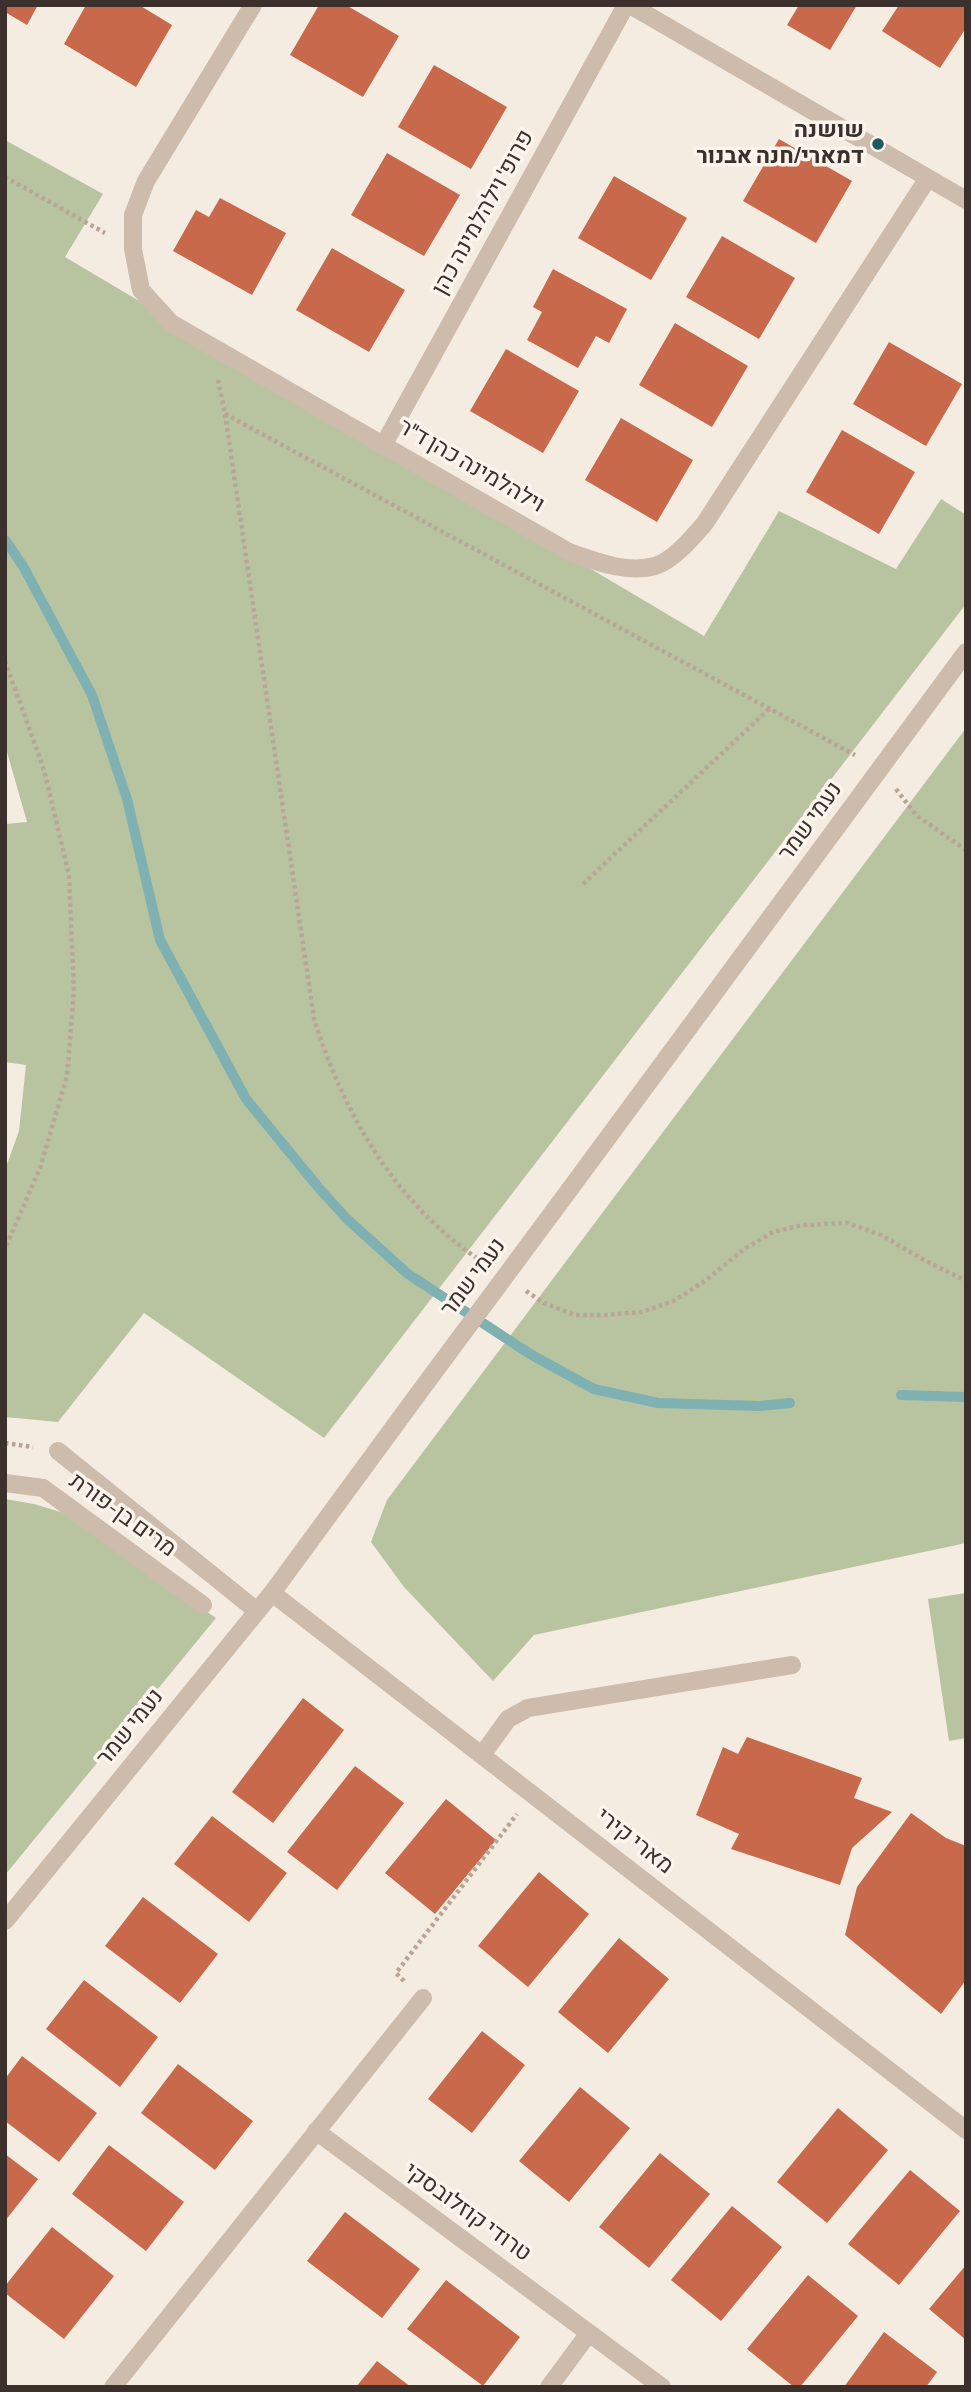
<!DOCTYPE html>
<html>
<head>
<meta charset="utf-8">
<style>
	body { margin:0 }
	#map { position:relative; width:971px; height:2392px; overflow:hidden; background:#f4ebe1; font-family:"Sofia Sans Condensed",sans-serif }
	canvas { display:block }
	.frame { position:absolute; inset:0; border:7px solid #3b302b; pointer-events:none }
</style>
</head>
<body>
<div id="map">
<canvas width="971" height="2392"></canvas>
<div class="frame"></div>
</div>
<script>
const g = document.querySelector('canvas').getContext('2d');
g.lineJoin = 'round';
function fillPath(path, color) { g.fillStyle = color; g.fill(path, 'evenodd'); }
function strokePath(path, color, width, dash) { g.strokeStyle = color; g.lineWidth = width; g.lineCap = dash ? 'butt' : 'round'; g.setLineDash(dash || []); g.stroke(path); }
function label(font, color, halo, rows, align = 'center') {
  g.font = font + ' "Sofia Sans Condensed",Heebo,sans-serif'; g.lineWidth = 7; g.setLineDash([]); g.textBaseline = 'middle'; g.strokeStyle = halo; g.fillStyle = color; for (const [text, x, y, turn = 0] of rows) {
    g.save(); g.translate(x, y); g.rotate((+turn || 0) * Math.PI / 180); g.textAlign = isNaN(turn) ? turn : align; if (halo) g.strokeText(text, 0, 0); g.fillText(text, 0, 0); g.restore();
  }
}
fillPath(new Path2D(`
	M 5,140 L 103,194 L 65,257 L 704,636 L 779,511 L 896,569 L 941,499 L 966,515 L 966,604 L 324,1438 L 144,1313 L 58,1422 L 5,1417 L 5,1170 L 19,1131 L 26,1065 L 5,1062 L 5,824 L 27,822 L 5,745 Z
	M 966,728 L 966,1543 L 534,1635 L 493,1681 L 404,1587 L 371,1542 L 387,1500 Z
	M 5,1499 L 34,1504 L 64,1513 L 216,1618 L 5,1875 Z
	M 966,1593 L 966,1738 L 949,1741 L 928,1599 Z`), '#b8c4a0');
strokePath(new Path2D(`
	M 5,540 L 23,566 L 92,695 L 127,799 L 160,940 L 246,1099 L 318,1187 L 347,1219 L 408,1274 L 530,1354 L 594,1389 L 658,1403 L 760,1406 L 790,1403
	M 901,1395 L 966,1397`), '#7fb0b2', 10);
fillPath(new Path2D(`
	M 5,5 L 38,5 L 27,25 L 5,12 Z
	M 86,5 L 139,5 L 172,25 L 136,87 L 64,44 Z
	M 319,5 L 346,5 L 399,36 L 363,97 L 290,55 Z
	M 799,5 L 857,5 L 830,50 L 787,25 Z
	M 899,5 L 966,5 L 966,28 L 940,68 L 882,31 Z
	M 434,65 L 507,107 L 471,169 L 398,127 Z
	M 779,139 L 852,181 L 816,243 L 743,201 Z
	M 387,153 L 460,195 L 424,256 L 351,215 Z
	M 614,176 L 687,218 L 651,280 L 578,238 Z
	M 220,198 L 286,233 L 252,295 L 173,251 L 196,210 L 209,217 Z
	M 722,236 L 795,278 L 759,339 L 686,297 Z
	M 332,248 L 405,290 L 369,352 L 296,310 Z
	M 553,269 L 627,309 L 609,343 L 596,336 L 578,368 L 527,340 L 542,312 L 533,307 Z
	M 675,323 L 748,366 L 712,427 L 639,385 Z
	M 889,342 L 962,384 L 926,446 L 853,404 Z
	M 506,349 L 579,391 L 543,453 L 470,411 Z
	M 621,418 L 693,460 L 657,522 L 585,480 Z
	M 842,430 L 915,472 L 879,534 L 806,492 Z
	M 303,1698 L 344,1730 L 273,1823 L 232,1792 Z
	M 747,1737 L 862,1778 L 854,1798 L 892,1812 L 852,1848 L 840,1885 L 731,1849 L 739,1834 L 696,1815 L 723,1747 L 738,1754 Z
	M 355,1766 L 404,1803 L 337,1890 L 287,1852 Z
	M 446,1799 L 496,1840 L 435,1914 L 385,1873 Z
	M 911,1813 L 946,1838 L 966,1846 L 966,1980 L 941,2014 L 845,1935 L 857,1887 Z
	M 212,1816 L 287,1873 L 249,1922 L 174,1864 Z
	M 539,1872 L 589,1914 L 528,1987 L 478,1946 Z
	M 143,1897 L 218,1954 L 180,2003 L 105,1946 Z
	M 619,1938 L 669,1979 L 608,2053 L 558,2012 Z
	M 84,1980 L 158,2037 L 120,2087 L 46,2029 Z
	M 482,2031 L 525,2065 L 472,2133 L 428,2099 Z
	M 22,2056 L 97,2113 L 59,2162 L 5,2121 L 5,2079 Z
	M 178,2064 L 253,2121 L 215,2170 L 141,2113 Z
	M 580,2087 L 630,2128 L 569,2202 L 519,2161 Z
	M 838,2108 L 888,2150 L 827,2223 L 777,2182 Z
	M 109,2145 L 184,2202 L 146,2251 L 72,2194 Z
	M 660,2153 L 710,2194 L 649,2268 L 599,2227 Z
	M 5,2154 L 38,2179 L 5,2221 Z
	M 910,2170 L 960,2211 L 899,2285 L 848,2244 Z
	M 732,2206 L 782,2247 L 721,2321 L 671,2280 Z
	M 345,2212 L 420,2269 L 382,2318 L 307,2261 Z
	M 52,2227 L 114,2276 L 64,2339 L 5,2293 L 5,2286 Z
	M 966,2265 L 966,2340 L 929,2309 Z
	M 808,2275 L 858,2316 L 800,2387 L 794,2387 L 747,2349 Z
	M 446,2280 L 520,2337 L 483,2386 L 407,2329 Z
	M 884,2332 L 937,2372 L 926,2387 L 844,2387 Z
	M 377,2361 L 411,2387 L 356,2387 Z`), '#c8694b');
strokePath(new Path2D(`
	M 5,177 L 105,233
	M 218,380 L 225,414 L 314,1019 C 345,1117 397,1206 484,1263
	M 225,414 L 855,755
	M 5,661 L 44,770 L 69,875 L 74,991 L 67,1076 L 40,1168 L 5,1249
	M 896,789 L 916,815 L 966,850
	M 583,884 L 770,708
	M 526,1291 L 544,1303 L 574,1315 L 605,1315 L 641,1312 L 672,1302 L 702,1283 L 743,1250 L 773,1232 L 803,1225 L 847,1223 L 881,1235 L 924,1260 L 966,1281
	M 5,1443 L 33,1447
	M 404,1981 L 396,1973 L 517,1814`), '#b9a596', 4.5, [3.5, 3.5]);
strokePath(new Path2D(`
	M 253,5 L 146,181 L 133,215 L 133,249 L 141,290 L 171,323 L 569,552 C 595,561 627,574 655,566 C 673,561 693,537 705,523 L 928,178
	M 630,5 L 966,200
	M 384,444 L 626,5
	M 570,1189 L 966,652
	M 58,1451 L 257,1611
	M 5,1483 L 43,1488 L 203,1605
	M 272,1593 L 966,2130
	M 482,1755 L 508,1719 L 528,1708 L 792,1665
	M 5,1921 L 272,1593 L 418,1394
	M 316,2131 L 662,2387
	M 113,2387 L 423,1998
	M 549,2387 L 589,2333`), '#cdbbac', 18);
strokePath(new Path2D(`
	M 418,1394 L 570,1189`), '#cdbbac', 18);
for (const [x, y, r, color] of [
	[878,144,7,"#1f5a5e"]
]) { const dot = new Path2D(); dot.arc(x, y, r, 0, 2 * Math.PI); g.fillStyle = color; g.fill(dot); strokePath(dot, '#fbf5ee', 2.5); }
label('bold 23px', '#3b302b', '#fbf5ee', [
	["שושנה",864,131],
	["דמארי/חנה אבנור",864,157]
], 'right');
label('23px', '#3b302b', '#fbf5ee', [
	["פרופ' וילהלמינה כהן",484,213,-61],
	["וילהלמינה כהן ד\"ר",471,467,30],
	["נעמי שמר",811,822,-54],
	["נעמי שמר",474,1278,-53],
	["מרים בן-פורת",122,1516,36],
	["נעמי שמר",131,1728,-51],
	["מארי קירי",634,1842,38],
	["טרודי קוזלובסקי",467,2213,36]
]);
</script>
</body>
</html>
